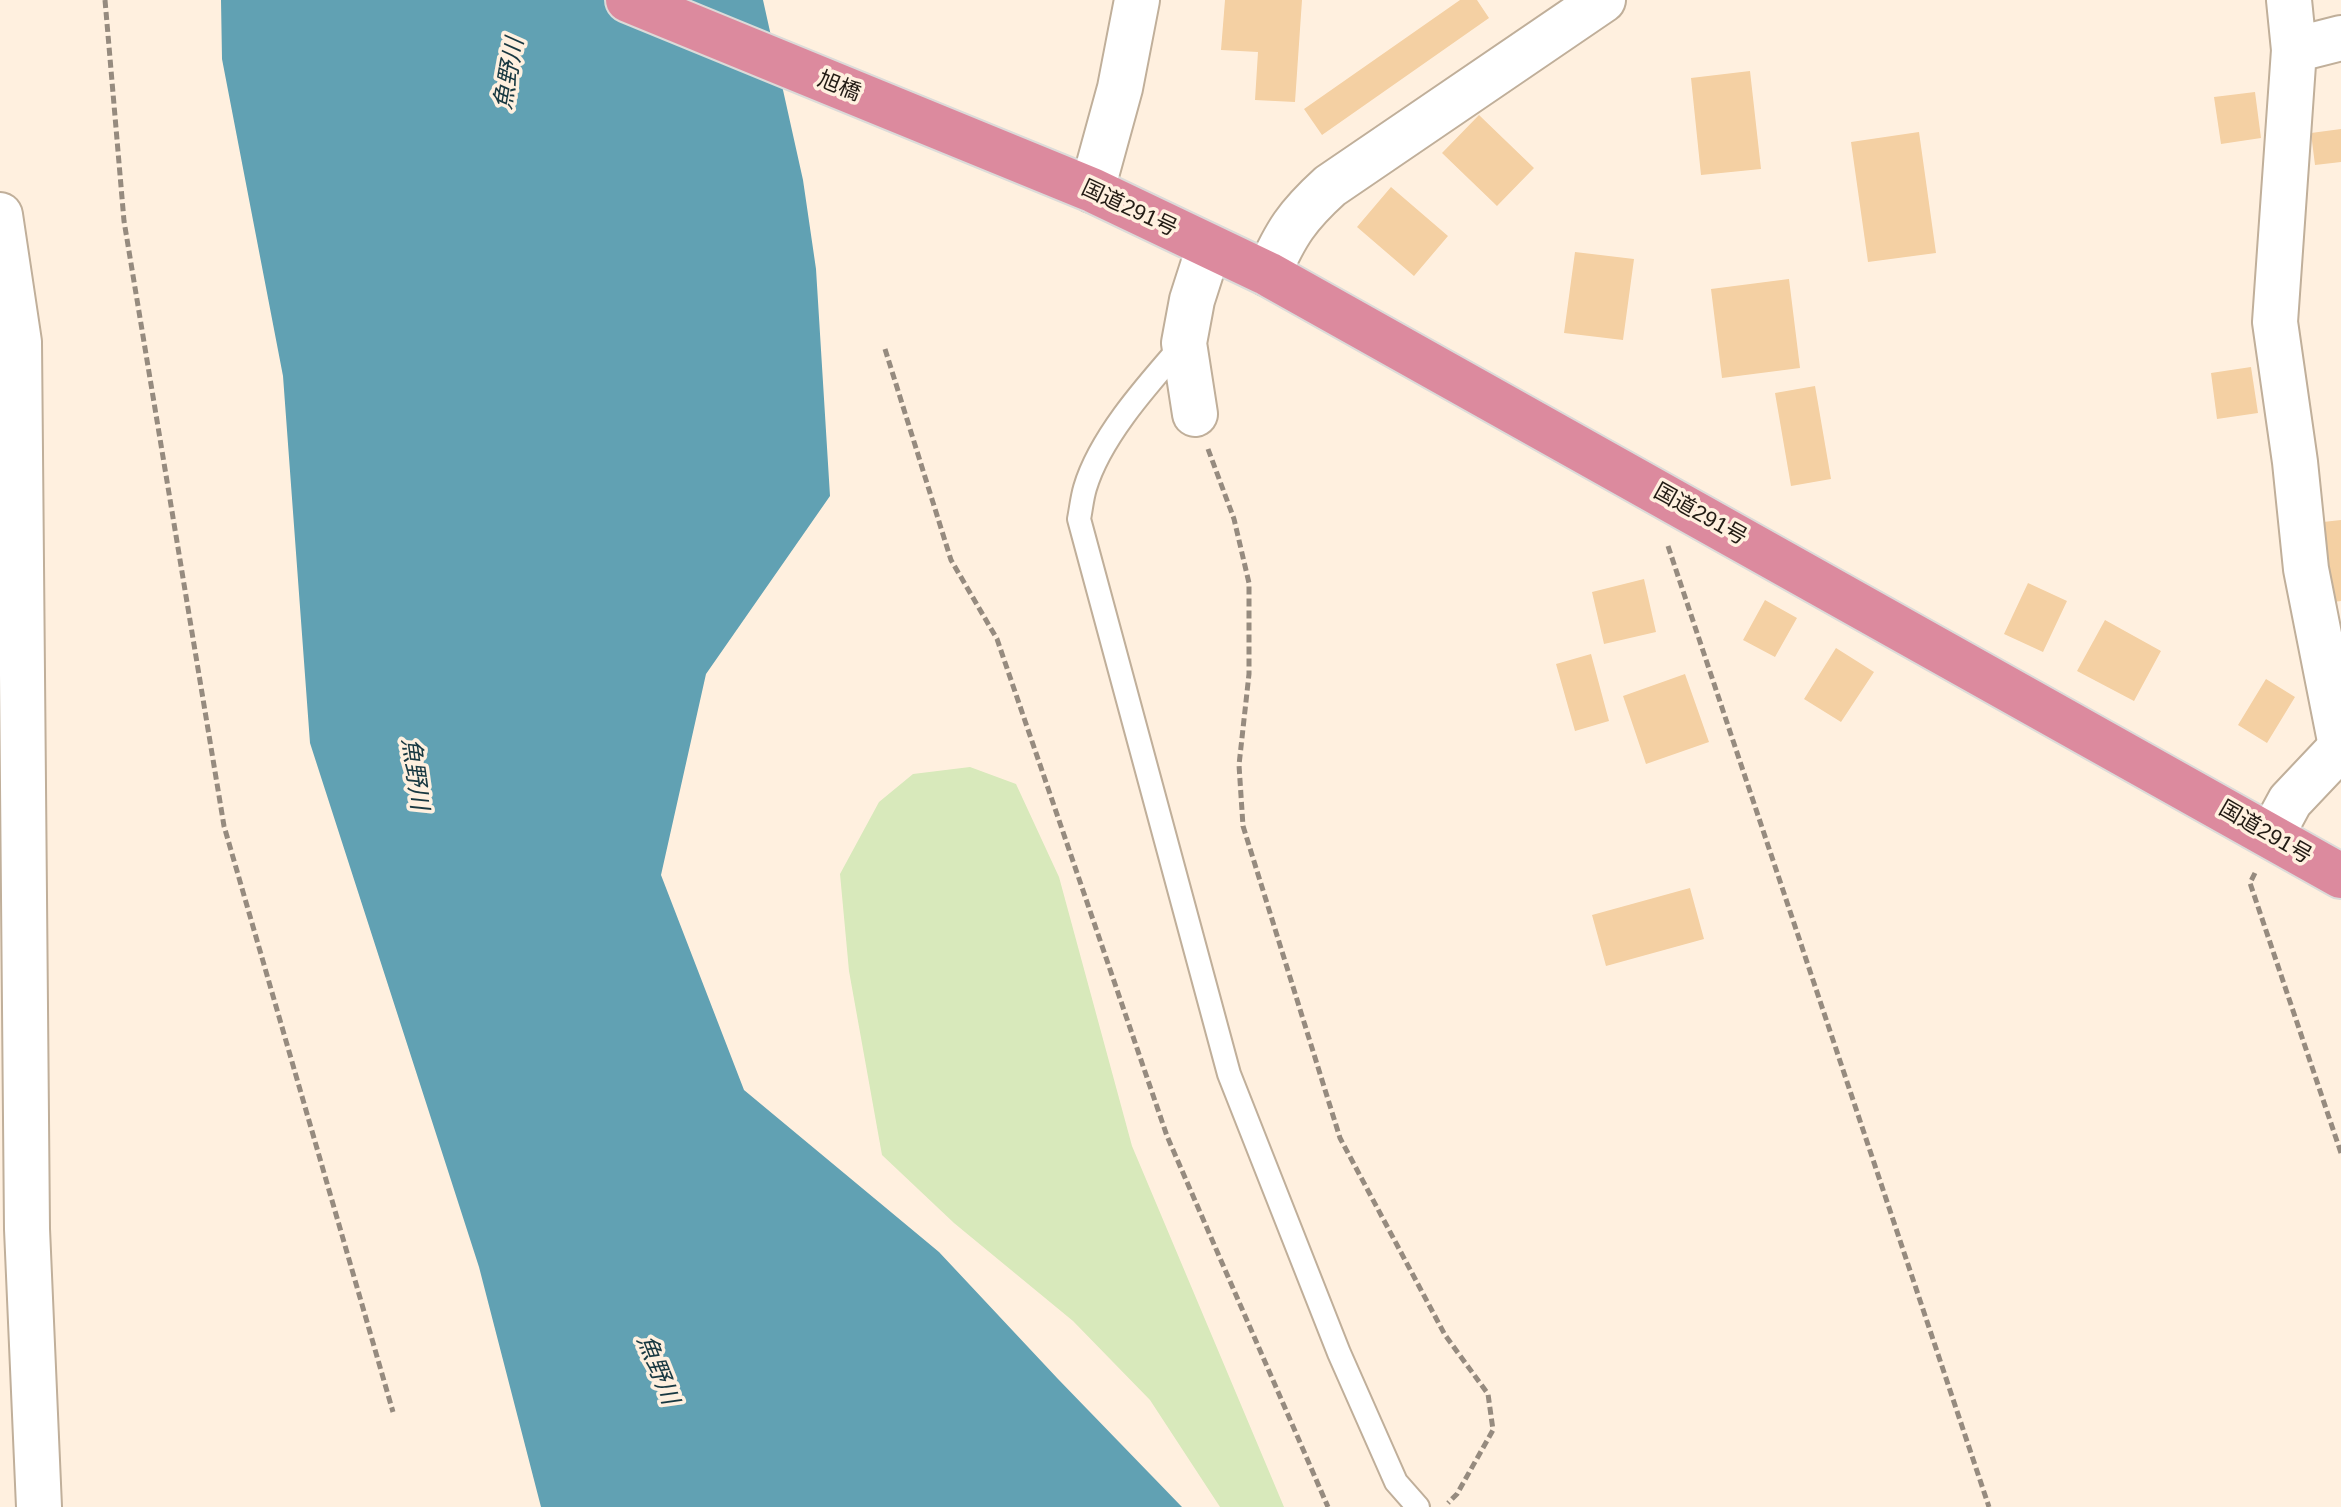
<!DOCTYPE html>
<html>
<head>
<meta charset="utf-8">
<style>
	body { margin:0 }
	canvas { display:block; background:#fff0df }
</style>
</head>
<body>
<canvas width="2341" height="1507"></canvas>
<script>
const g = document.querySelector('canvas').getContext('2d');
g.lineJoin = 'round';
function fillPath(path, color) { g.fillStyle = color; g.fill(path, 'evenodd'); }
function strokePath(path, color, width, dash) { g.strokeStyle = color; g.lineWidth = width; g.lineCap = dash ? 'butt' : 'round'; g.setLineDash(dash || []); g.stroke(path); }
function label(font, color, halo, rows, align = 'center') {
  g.font = font + ' Helvetica,"Noto Sans JP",sans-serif'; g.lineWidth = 7; g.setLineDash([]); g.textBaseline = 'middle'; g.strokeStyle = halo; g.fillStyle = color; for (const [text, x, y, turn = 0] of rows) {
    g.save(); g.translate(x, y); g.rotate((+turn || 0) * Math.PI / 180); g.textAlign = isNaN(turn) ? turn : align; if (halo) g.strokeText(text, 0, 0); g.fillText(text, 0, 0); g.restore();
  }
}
fillPath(new Path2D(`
	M 970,767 L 1016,784 L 1059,877 L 1132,1146 L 1284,1507 L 1220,1507 L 1150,1400 L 1073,1321 L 954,1223 L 882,1155 L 849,971 L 840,874 L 879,802 L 913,774 Z`), '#d8e9bb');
fillPath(new Path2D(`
	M 221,0 L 763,0 L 803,180 L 816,269 L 830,496 L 706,674 L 661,875 L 744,1090 L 939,1252 L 1058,1379 L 1182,1507 L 541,1507 L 479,1267 L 310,743 L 283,376 L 222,59 Z`), '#61a1b3');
fillPath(new Path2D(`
	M 1225,0 L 1302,0 L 1295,102 L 1255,100 L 1258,52 L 1221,50 Z
	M 1460,0 L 1477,0 L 1489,18 L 1322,135 L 1304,109 Z
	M 1750,71 L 1761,169 L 1701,175 L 1691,78 Z
	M 2255,92 L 2261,138 L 2221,144 L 2214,97 Z
	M 1479,115 L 1534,168 L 1497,206 L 1442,153 Z
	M 2341,129 L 2341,162 L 2315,165 L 2311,133 Z
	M 1919,132 L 1936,253 L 1868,262 L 1851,142 Z
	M 1391,187 L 1448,236 L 1414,276 L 1357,227 Z
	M 1575,252 L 1634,259 L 1623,340 L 1564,333 Z
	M 1789,279 L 1800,368 L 1722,378 L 1711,289 Z
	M 2251,367 L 2258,413 L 2217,419 L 2211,373 Z
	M 1815,386 L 1831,479 L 1791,486 L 1775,393 Z
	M 2341,520 L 2341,601 L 2333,602 L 2323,522 Z
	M 1644,579 L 1656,632 L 1604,644 L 1592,592 Z
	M 2028,583 L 2067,601 L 2043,652 L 2004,634 Z
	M 1765,600 L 1797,618 L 1775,657 L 1743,640 Z
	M 2105,620 L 2161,651 L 2134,701 L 2077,671 Z
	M 1836,648 L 1874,672 L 1841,722 L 1804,699 Z
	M 1591,654 L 1609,721 L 1575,731 L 1556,664 Z
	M 1685,674 L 1709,742 L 1646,764 L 1623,696 Z
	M 2266,679 L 2295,697 L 2267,743 L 2238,725 Z
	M 1690,888 L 1704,939 L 1606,966 L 1592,915 Z`), '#f4d0a3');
const lane = new Path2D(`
	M 1183,344 C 1148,384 1100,437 1085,488 C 1082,498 1081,509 1079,519 L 1229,1074 L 1339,1353 L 1396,1482 L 1418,1507`);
const street = new Path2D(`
	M 2289,0 L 2294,50 L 2275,322 L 2295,462 L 2306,569 L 2341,746
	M 2294,50 L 2341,38
	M 1092,190 L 1120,88 L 1137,0
	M 0,215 L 19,342 L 27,1229 L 39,1507
	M 1195,414 L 1184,343 L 1192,300 L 1209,247`);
const secondary = new Path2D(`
	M 1268,274 C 1286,233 1297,216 1330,186 L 1603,0
	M 2271,836 L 2290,801 L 2341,747`);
const highway = new Path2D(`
	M 628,0 L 1092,190 L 1268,274 L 2341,876`);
strokePath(lane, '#c0af9a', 26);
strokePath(street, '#c0af9a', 48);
strokePath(secondary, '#c0af9a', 48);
strokePath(highway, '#dcdbd9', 48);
strokePath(new Path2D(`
	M 105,0 L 124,221 L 224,826 L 393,1412
	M 885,349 L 951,560 L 997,639 L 1167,1136 L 1328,1507
	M 1208,449 L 1234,519 L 1249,583 L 1249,674 L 1239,765 L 1243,826 L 1340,1138 L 1445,1335 L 1488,1394 L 1493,1430 L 1457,1494 L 1448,1503
	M 1668,546 L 1989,1507
	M 2255,873 L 2250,883 L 2341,1153`), '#968b7f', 5, [8, 4]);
strokePath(lane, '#fff', 22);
strokePath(street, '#fff', 44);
strokePath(secondary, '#fff', 44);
strokePath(highway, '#dc8a9e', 44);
label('22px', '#221b14', '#fff0df', [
	["旭橋",839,87,22],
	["国道291号",1129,209,25],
	["国道291号",1700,515,29],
	["国道291号",2265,833,30]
]);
label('italic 24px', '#183841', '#fff0df', [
	["魚野川",510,74,-80],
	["魚野川",414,774,82],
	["魚野川",657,1370,68]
]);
</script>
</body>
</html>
